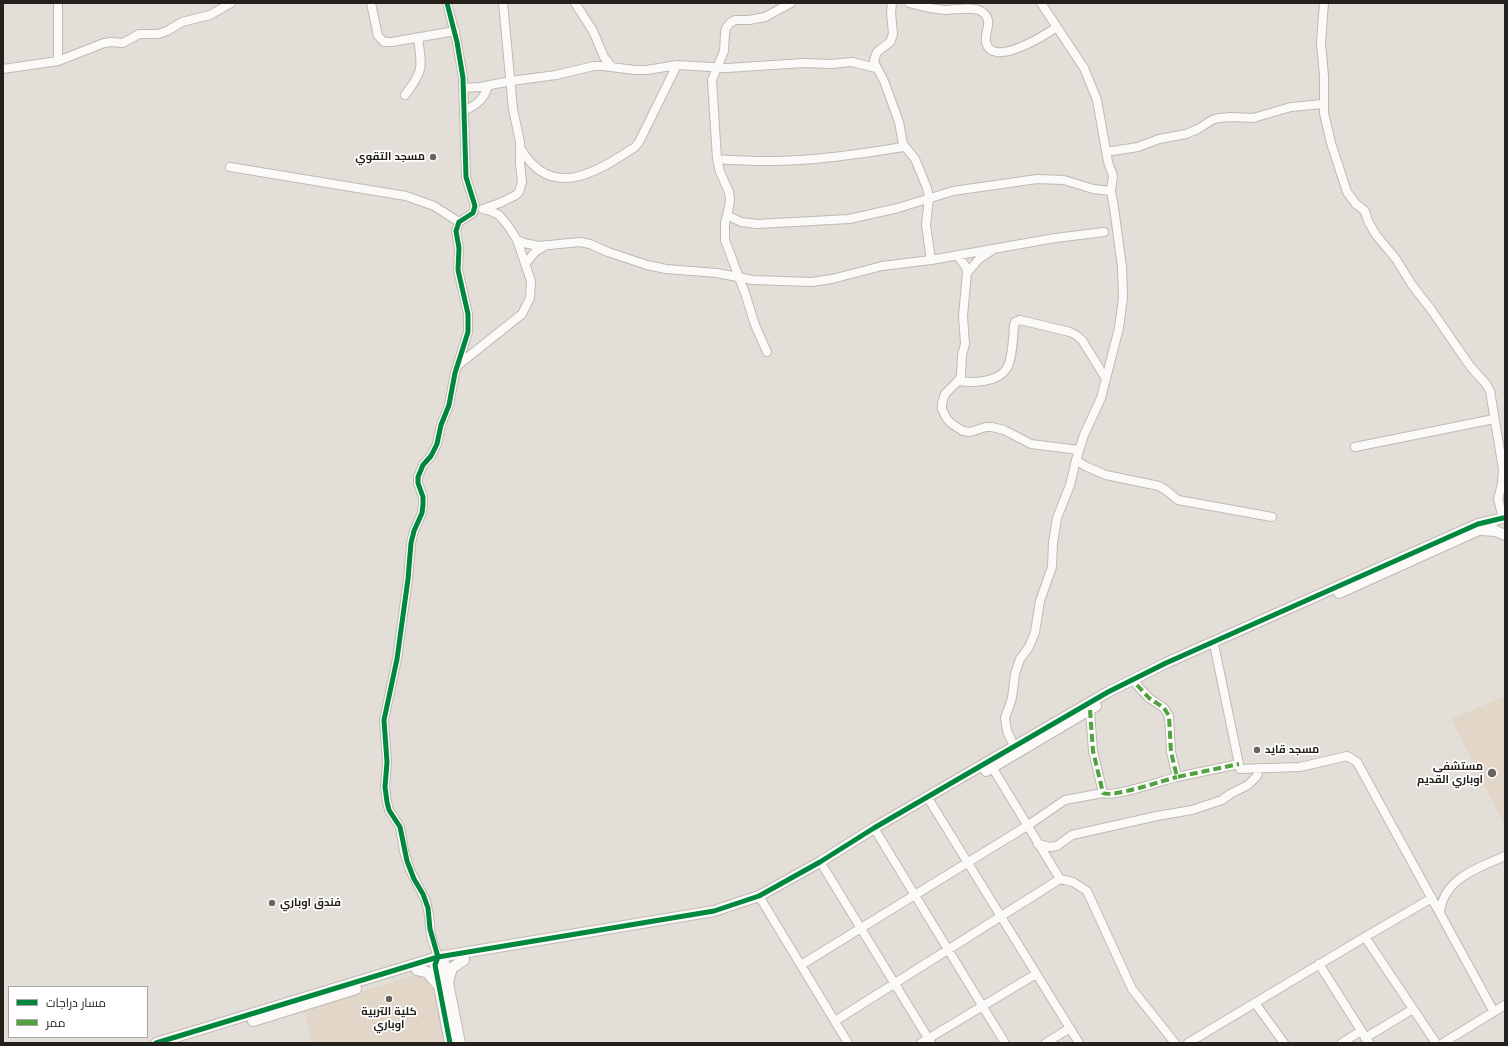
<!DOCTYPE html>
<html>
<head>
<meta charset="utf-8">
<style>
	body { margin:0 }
	#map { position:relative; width:1508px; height:1046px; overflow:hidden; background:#e3ded7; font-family:Arial,Cairo,sans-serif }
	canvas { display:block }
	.frame { position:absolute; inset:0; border:4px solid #24211c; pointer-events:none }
	.legend { position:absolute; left:8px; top:986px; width:140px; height:52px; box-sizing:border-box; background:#fff; border:1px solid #a7a6a4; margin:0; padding:5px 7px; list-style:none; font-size:12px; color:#24211c }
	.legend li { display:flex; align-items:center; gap:8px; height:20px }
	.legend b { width:20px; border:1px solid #a7a6a4 }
</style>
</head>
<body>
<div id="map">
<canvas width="1508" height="1046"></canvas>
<div class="frame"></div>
<ul class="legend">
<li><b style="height:5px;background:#00873e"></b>مسار دراجات</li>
<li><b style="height:5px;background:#50a241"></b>ممر</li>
</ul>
</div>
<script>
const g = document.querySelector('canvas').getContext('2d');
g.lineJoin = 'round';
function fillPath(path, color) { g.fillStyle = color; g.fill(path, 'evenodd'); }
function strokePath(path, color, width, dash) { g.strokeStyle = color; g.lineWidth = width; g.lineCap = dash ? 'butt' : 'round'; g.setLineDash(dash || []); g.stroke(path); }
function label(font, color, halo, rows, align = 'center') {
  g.font = font + ' Arial,Cairo,sans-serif'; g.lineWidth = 3.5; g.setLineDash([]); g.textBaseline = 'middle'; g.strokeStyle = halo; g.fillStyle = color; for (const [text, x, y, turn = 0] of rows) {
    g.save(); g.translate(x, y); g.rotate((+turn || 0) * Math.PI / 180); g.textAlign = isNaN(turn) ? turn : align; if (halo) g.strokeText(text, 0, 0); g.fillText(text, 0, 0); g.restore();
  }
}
fillPath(new Path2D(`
	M 1505,696 L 1505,827 L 1451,719 Z
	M 416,975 L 430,978 L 438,982 L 451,1043 L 312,1043 L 304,1009 Z`), '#e1d6c8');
const minor = new Path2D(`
	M 58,3 L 58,61
	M 371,3 L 378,36 L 384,42 L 392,42 L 455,31
	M 575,3 L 593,31 L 604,57 L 612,67
	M 892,3 L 891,13 L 893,34 L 890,42 L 877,52 L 874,60 L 875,64 L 884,81 L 899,122 L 903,144 L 915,159 L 927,188 L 929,198 L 926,225 L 931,260
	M 909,3 C 920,6 932,9 945,10 C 955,10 971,6 981,11 C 995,20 984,31 986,42 C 992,69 1045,35 1057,27
	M 1324,3 L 1321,43 L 1324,76 L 1324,113 L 1331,143 L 1347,192 L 1356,204 L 1365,211 L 1368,221 L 1376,235 L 1396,259 L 1412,285 L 1430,308 L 1470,366 L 1486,384 L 1490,391 L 1503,469 L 1502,484 L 1498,499 L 1503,518
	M 3,69 L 58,61 L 104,43 L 111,42 L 123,43 L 139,34 L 158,34 L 167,31 L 182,22 L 210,15 L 231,3
	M 464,88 L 480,87 L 511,81 L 556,75 L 594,66 L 603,66 L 635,70 L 647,70 L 677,65 L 727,68 L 804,63 L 831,64 L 852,62 L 876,68
	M 405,95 C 424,70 422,68 418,38
	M 465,110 C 477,105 484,99 488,86
	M 521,149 C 552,202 598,171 635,147 L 639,142 L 677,65
	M 1106,152 L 1138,147 L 1159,139 L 1186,134 L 1198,129 L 1212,120 L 1219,118 L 1232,117 L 1253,118 L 1291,107 L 1323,104
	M 717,159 C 745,161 772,162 800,160 C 835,158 870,152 904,147
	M 230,167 L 406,196 L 434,206 L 459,222
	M 483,209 L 500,203 L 516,195 L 519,192 L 522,182 L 520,163 L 520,142 L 513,109 L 503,3
	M 727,215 L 741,222 L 757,224 L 849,219 L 898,208 L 953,191 L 1037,179 L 1064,180 L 1093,189 L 1111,191
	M 517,240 L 524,243 L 539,246 L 580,242 L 590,244 L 608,252 L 647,265 L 666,269 L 717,273 L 753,280 L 812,282 L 832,279 L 882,266 L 931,260 L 1055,238 L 1104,232
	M 957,255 L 966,267 L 967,273 L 963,316 L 965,344 L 962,355 L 961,376 L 958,381 L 945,394 L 942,403 L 942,409 L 947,419 L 952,424 L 963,431 L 970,432 L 986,427 L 992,427 L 1004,430 L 1031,444 L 1079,450
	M 526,263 L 535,252 L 546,245
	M 967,273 L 979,259 L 991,251
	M 767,352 L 755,325 L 746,296 L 725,240 L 725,223 L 729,207 L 730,199 L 729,192 L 720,172 L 717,159 L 712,80 L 724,51 L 725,33 L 726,28 L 730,23 L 735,20 L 749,20 L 765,17 L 791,3
	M 458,365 L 522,314 L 530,298 L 531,281 L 517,240 L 509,227 L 499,215 L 491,211 L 483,209
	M 958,381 C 973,383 998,383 1007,368 C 1013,357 1013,337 1014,325 L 1015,322 L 1020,320 L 1070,332 L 1076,335 L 1082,340 L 1106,379
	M 1355,447 L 1494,419
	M 1076,460 L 1085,466 L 1106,475 L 1159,486 L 1167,491 L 1178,500 L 1272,517
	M 1215,649 L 1240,769 L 1300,767 L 1347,756 L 1357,762 L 1494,1012
	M 1137,685 L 1149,698 L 1164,708 L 1169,716 L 1171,752 L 1177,777 L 1239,764
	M 1090,710 L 1093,751 L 1103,793 C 1113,798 1164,780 1177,777
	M 1014,746 L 1007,731 L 1005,718 L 1012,698 L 1015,674 L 1020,659 L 1029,647 L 1035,632 L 1040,601 L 1052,567 L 1053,543 L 1057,518 L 1070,485 L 1076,460 L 1084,435 L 1101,398 L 1119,328 L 1123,298 L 1122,267 L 1114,208 L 1111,191 L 1113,176 L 1108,162 L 1097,100 L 1084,68 L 1041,3
	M 992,767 L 1060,879
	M 931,803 L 1079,1043
	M 874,828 L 1005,1043
	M 1038,844 L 1050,847 L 1057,846 L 1072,835 L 1157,816 L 1192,810 L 1222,800 L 1230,794 L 1248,785 L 1257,776 L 1259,768
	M 824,868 L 931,1043
	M 759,896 L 848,1043
	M 1440,912 C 1444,878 1478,868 1505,856
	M 1365,937 L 1436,1043
	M 438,957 L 431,936 L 429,915 L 426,901 L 410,870 L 404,851 L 400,827 L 389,810 L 387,802 L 385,787 L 387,762 L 384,720 L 397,659 L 408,579 L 411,543 L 414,531 L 422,513 L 423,505 L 423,497 L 418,483 L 418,477 L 423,465 L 431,456 L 437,444 L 441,425 L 449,405 L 455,373 L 468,332 L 468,314 L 458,270 L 459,248 L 456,231 L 459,222 L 473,213 L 475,206 L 466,177 L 463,78 L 457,42 L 447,3
	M 1319,964 L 1369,1043
	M 801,965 L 1027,826 L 1065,800 L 1103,793
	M 1255,1003 L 1284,1043
	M 835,1021 L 1060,879 L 1073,882 L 1087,891 L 1132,989 L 1175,1043
	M 1365,1038 L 1413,1009
	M 921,1043 L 1036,974
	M 1046,1043 L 1070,1028
	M 1188,1043 L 1365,937 L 1432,898
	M 1342,1043 L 1361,1031
	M 1443,1043 L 1505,1005`);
const tertiary = new Path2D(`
	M 1481,530 L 1496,531 L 1505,535
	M 1339,593 L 1492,524
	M 986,771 L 1096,706
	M 417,970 L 427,972 L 437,984
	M 448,982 L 452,968 L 464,960
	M 253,1021 L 356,989
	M 156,1043 L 438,957 L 714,911 L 759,896 L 820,862 L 874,828 L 1108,692 L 1166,663 L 1478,524 L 1503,518
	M 450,1043 L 435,965 L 438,957 L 444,963 L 460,1043`);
strokePath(minor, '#bebab4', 10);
strokePath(tertiary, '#bebab4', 12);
strokePath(minor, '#fbfaf9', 8);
strokePath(tertiary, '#fbfaf9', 10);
strokePath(new Path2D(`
	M 1137,685 L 1149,698 L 1164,708 L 1169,716 L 1171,752 L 1177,777 L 1239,764
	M 1090,710 L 1093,751 L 1103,793 C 1113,798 1164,780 1177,777`), '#50a241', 4, [8, 4]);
strokePath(new Path2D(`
	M 447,3 L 457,42 L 463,78 L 466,177 L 475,206 L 473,213 L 459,222 L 456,231 L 459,248 L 458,270 L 468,314 L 468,332 L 455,373 L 449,405 L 441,425 L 437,444 L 431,456 L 423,465 L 418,477 L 418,483 L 423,497 L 423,505 L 422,513 L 414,531 L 411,543 L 408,579 L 397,659 L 384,720 L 387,762 L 385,787 L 387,802 L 389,810 L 400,827 L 407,861 L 414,879 L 423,894 L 428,908 L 430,929 L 438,957 L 435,965 L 450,1043
	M 156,1043 L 438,957 L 714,911 L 759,896 L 820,862 L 874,828 L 1108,692 L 1166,663 L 1478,524 L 1503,518`), '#00873e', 5);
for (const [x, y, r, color] of [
	[433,157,4,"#67635d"],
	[1257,750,4,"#67635d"],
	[1492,773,5,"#67635d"],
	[272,903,4,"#67635d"],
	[389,999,4,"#67635d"]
]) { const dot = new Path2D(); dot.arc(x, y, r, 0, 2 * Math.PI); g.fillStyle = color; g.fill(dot); strokePath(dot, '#fff', 1.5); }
label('bold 11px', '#24211c', '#fff', [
	["مسجد التقوي",425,157],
	["مسجد قايد",1265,750,"left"],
	["مستشفي",1483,767],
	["اوباري القديم",1483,780],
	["فندق اوباري",280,903,"left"],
	["كلية التربية",389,1012,"center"],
	["اوباري",389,1025,"center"]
], 'right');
</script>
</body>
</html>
